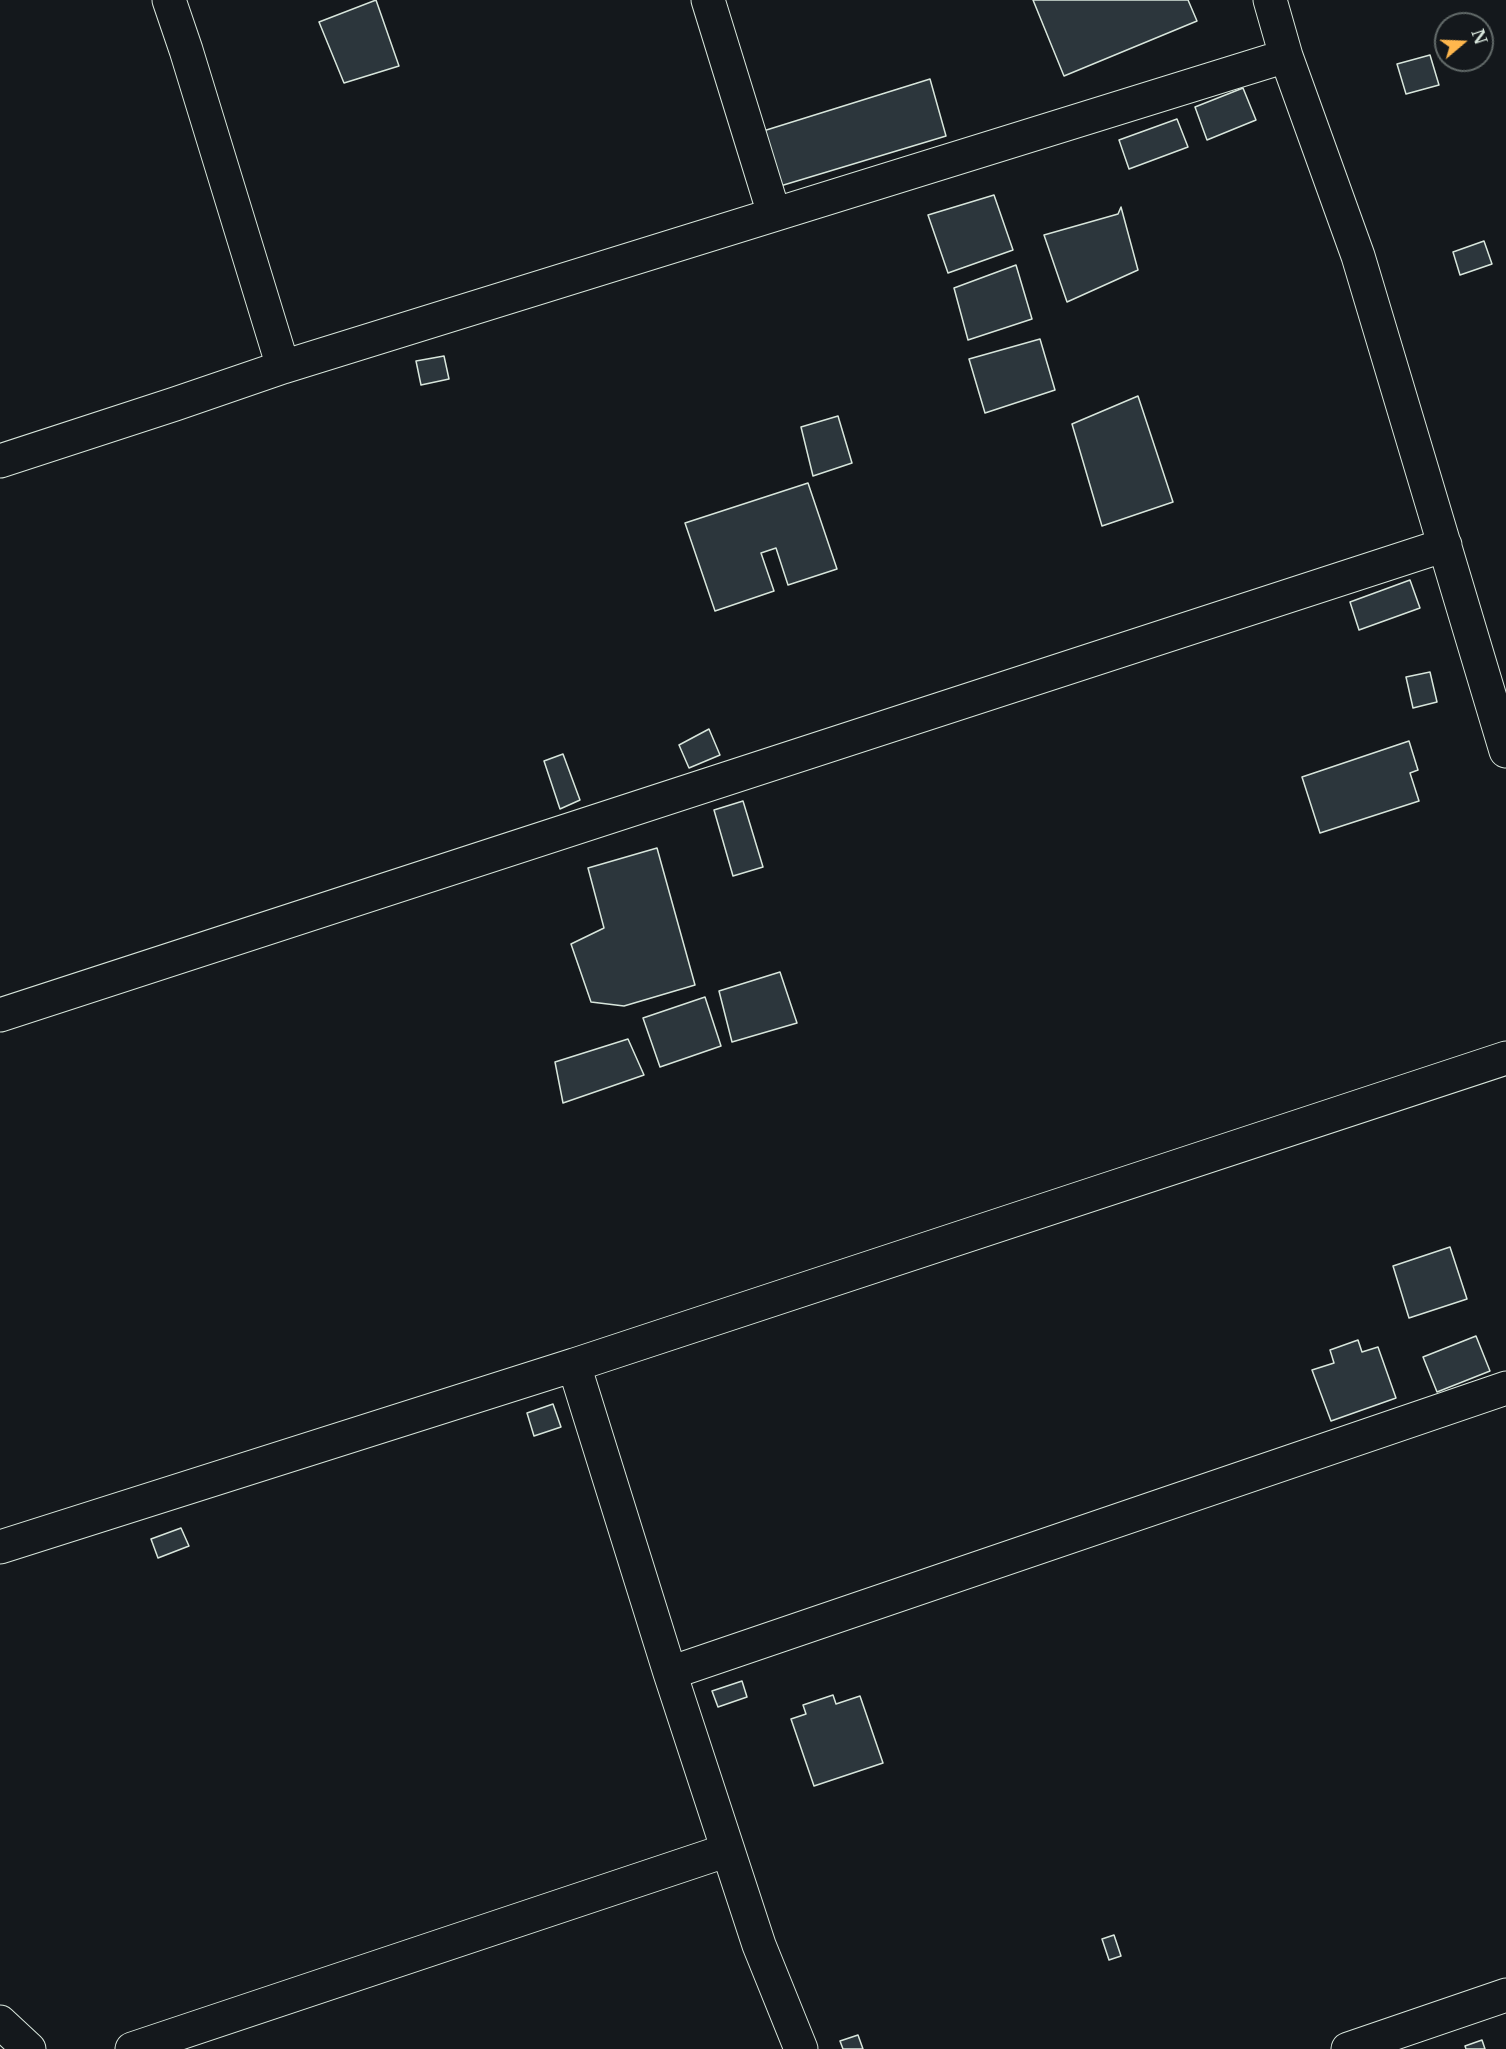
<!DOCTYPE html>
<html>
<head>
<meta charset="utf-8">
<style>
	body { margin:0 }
	#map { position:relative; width:1506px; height:2049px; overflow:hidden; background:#14181c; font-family:"Libre Baskerville",serif }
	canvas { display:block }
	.north { position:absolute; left:1434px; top:12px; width:60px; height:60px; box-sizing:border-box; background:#14181c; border:2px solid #626a69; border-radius:50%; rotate:71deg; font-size:16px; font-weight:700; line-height:24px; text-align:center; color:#d8e6dc }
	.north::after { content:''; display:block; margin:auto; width:21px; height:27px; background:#ffb74d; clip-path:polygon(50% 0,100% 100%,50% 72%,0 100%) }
</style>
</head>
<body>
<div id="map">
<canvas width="1506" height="2049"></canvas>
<div class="north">N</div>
</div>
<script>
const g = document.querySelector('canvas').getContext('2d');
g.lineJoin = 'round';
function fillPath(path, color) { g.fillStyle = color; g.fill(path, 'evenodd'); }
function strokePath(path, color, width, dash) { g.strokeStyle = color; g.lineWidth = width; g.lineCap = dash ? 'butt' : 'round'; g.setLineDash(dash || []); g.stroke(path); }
const building = new Path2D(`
	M 376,0 L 399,66 L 344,83 L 319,22 Z
	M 1033,0 L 1188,0 L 1197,21 L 1064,76 Z
	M 1430,55 L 1439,85 L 1406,94 L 1397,64 Z
	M 930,79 L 946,136 L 777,187 L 760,132 Z
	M 1243,88 L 1256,120 L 1207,140 L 1195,107 Z
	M 1177,119 L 1188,147 L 1129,169 L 1119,140 Z
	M 994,195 L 1013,250 L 948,273 L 928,215 Z
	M 1121,207 L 1138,270 L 1067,302 L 1044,235 L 1118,214 Z
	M 1484,241 L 1492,264 L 1460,275 L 1453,252 Z
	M 1016,265 L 1032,319 L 968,340 L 954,288 Z
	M 1040,339 L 1055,390 L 985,413 L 969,359 Z
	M 444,356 L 449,379 L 421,385 L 416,361 Z
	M 1138,396 L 1173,502 L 1102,526 L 1072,424 Z
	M 838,416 L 852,463 L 813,476 L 801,427 Z
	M 808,483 L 837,569 L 788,585 L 776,548 L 761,553 L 774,591 L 715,611 L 685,523 Z
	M 1410,580 L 1420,608 L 1359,630 L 1350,602 Z
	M 1430,672 L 1437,702 L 1413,708 L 1406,677 Z
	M 709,729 L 720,755 L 689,768 L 679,745 Z
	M 1409,741 L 1418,770 L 1410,773 L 1419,801 L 1320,833 L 1302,777 Z
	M 563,754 L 580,800 L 560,809 L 544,761 Z
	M 743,801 L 763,867 L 733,876 L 714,810 Z
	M 657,848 L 695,985 L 624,1006 L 591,1002 L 571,944 L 604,928 L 588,868 Z
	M 780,972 L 797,1023 L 732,1042 L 719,991 Z
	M 705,997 L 721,1046 L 660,1067 L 643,1018 Z
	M 628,1039 L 644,1075 L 563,1103 L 555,1062 Z
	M 1450,1247 L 1467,1299 L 1409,1318 L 1393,1266 Z
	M 1476,1336 L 1490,1371 L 1437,1392 L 1423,1357 Z
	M 1358,1340 L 1362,1352 L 1378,1347 L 1396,1398 L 1331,1421 L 1312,1370 L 1334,1363 L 1330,1350 Z
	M 553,1404 L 561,1427 L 534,1436 L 527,1413 Z
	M 181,1528 L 189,1546 L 158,1558 L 151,1539 Z
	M 742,1681 L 747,1697 L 718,1707 L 712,1691 Z
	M 833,1695 L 836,1704 L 860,1696 L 883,1763 L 814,1786 L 791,1719 L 806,1714 L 803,1705 Z
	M 1114,1935 L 1121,1956 L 1109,1960 L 1102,1939 Z
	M 858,2035 L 863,2049 L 843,2049 L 840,2041 Z
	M 1482,2040 L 1485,2049 L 1466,2049 L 1465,2046 Z`);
fillPath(building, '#2c363c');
strokePath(building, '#d8e6dc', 1.5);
const minor = new Path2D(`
	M 708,0 L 774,214
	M 1270,0 L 1286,56 L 1358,256 L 1506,751
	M 283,367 L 1286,56
	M 0,461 L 175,404 L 283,367 L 186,50 L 169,0
	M 0,1015 L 1445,545
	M 0,1547 L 574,1365
	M 670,1673 L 1506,1388
	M 0,2022 L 29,2049
	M 132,2049 L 728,1850
	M 801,2049 L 759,1945 L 670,1673 L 574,1365 L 1506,1058
	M 1348,2049 L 1506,1995`);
strokePath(minor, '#d8e6dc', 35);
strokePath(minor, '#14181c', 33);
</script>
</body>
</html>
